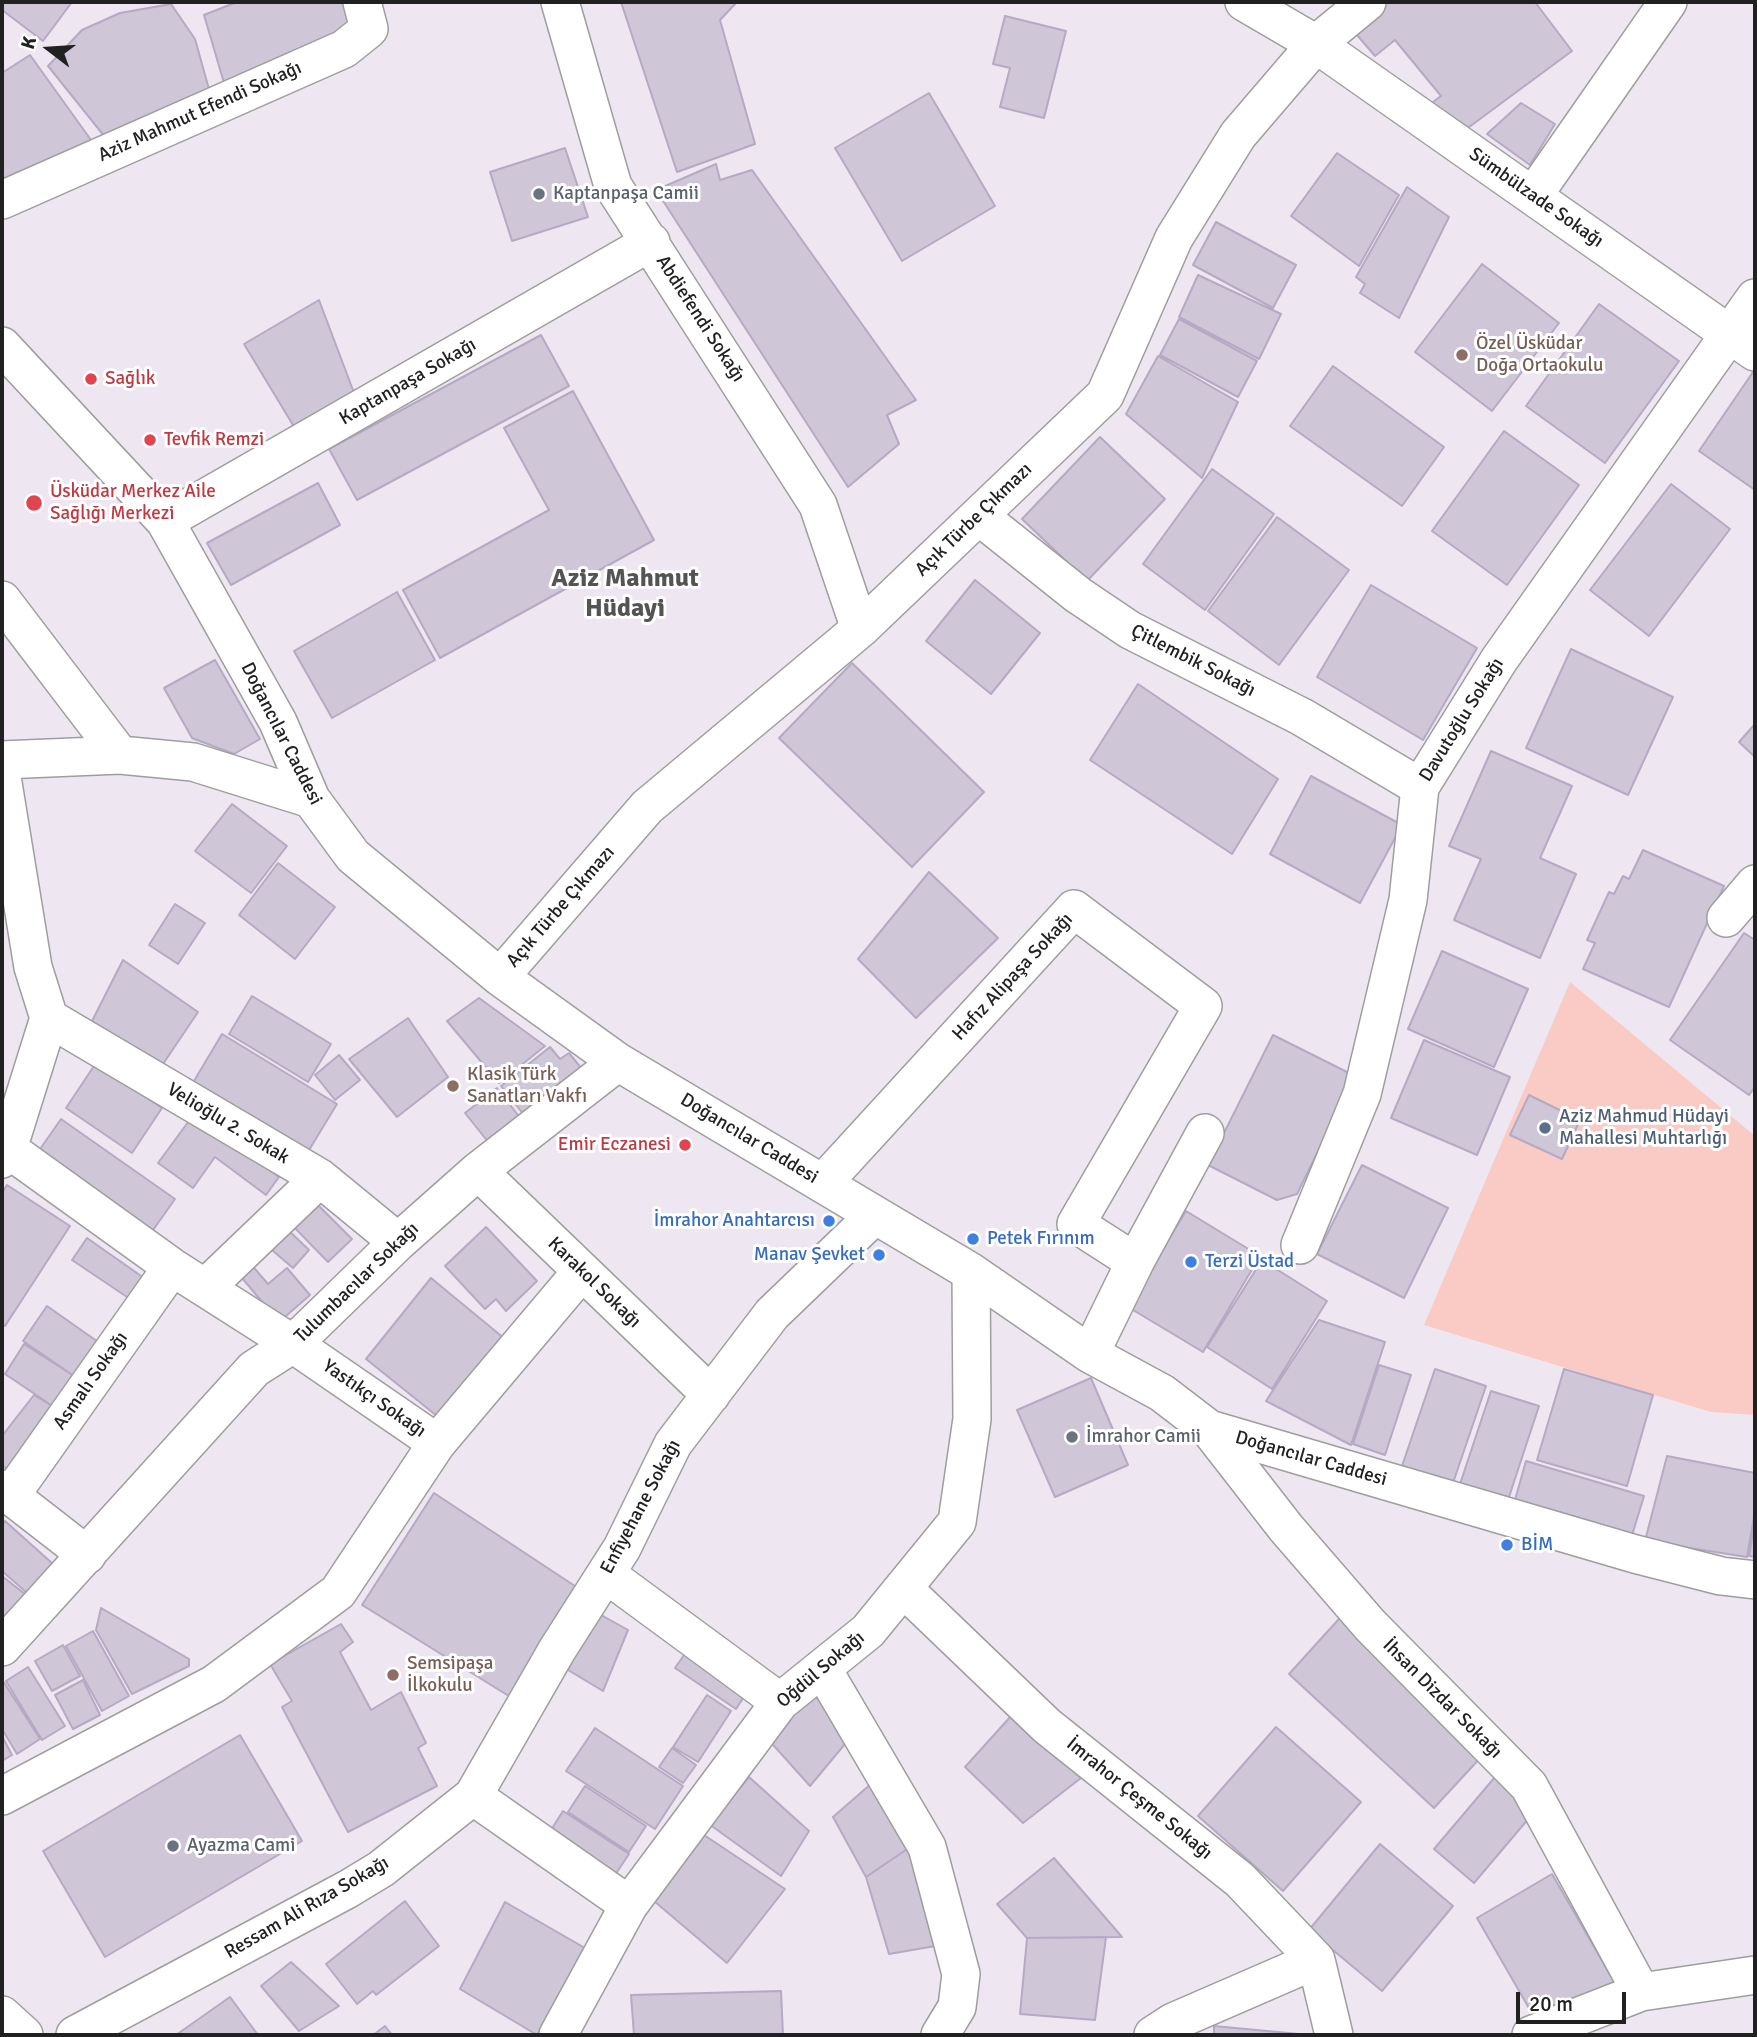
<!DOCTYPE html>
<html>
<head>
<meta charset="utf-8">
<style>
	body { margin:0 }
	#map { position:relative; width:1757px; height:2037px; overflow:hidden; background:#eee7f1; font-family:Signika,sans-serif }
	canvas { display:block }
	.frame { position:absolute; inset:0; border:4px solid #212121; pointer-events:none }
	.north { position:absolute; left:14px; top:14px; width:70px; height:70px; -webkit-text-stroke:5px #fff; paint-order:stroke; rotate:287deg; font-size:19px; font-weight:700; line-height:28px; text-align:center; color:#212121 }
	.north::after { content:''; display:block; margin:auto; width:24px; height:32px; background:#212121; clip-path:polygon(50% 0,100% 100%,50% 72%,0 100%) }
	.scale { position:absolute; left:1516px; top:1992px; width:110px; height:32px; box-sizing:border-box; border:4px solid #212121; border-top:0; padding-left:9px; font-size:21px; line-height:24px; white-space:nowrap; color:#212121; -webkit-text-stroke:5px #fff; paint-order:stroke }
</style>
</head>
<body>
<div id="map">
<canvas width="1757" height="2037"></canvas>
<div class="frame"></div>
<div class="north">K</div>
<div class="scale">20 m</div>
</div>
<script>
const g = document.querySelector('canvas').getContext('2d');
g.lineJoin = 'round';
function fillPath(path, color) { g.fillStyle = color; g.fill(path, 'evenodd'); }
function strokePath(path, color, width, dash) { g.strokeStyle = color; g.lineWidth = width; g.lineCap = dash ? 'butt' : 'round'; g.setLineDash(dash || []); g.stroke(path); }
function label(font, color, halo, rows, align = 'center') {
  g.font = font + ' Signika,sans-serif'; g.lineWidth = 6; g.setLineDash([]); g.textBaseline = 'middle'; g.strokeStyle = halo; g.fillStyle = color; for (const [text, x, y, turn = 0] of rows) {
    g.save(); g.translate(x, y); g.rotate((+turn || 0) * Math.PI / 180); g.textAlign = isNaN(turn) ? turn : align; if (halo) g.strokeText(text, 0, 0); g.fillText(text, 0, 0); g.restore();
  }
}
fillPath(new Path2D(`
	M 1570,982 L 1755,1136 L 1755,1415 L 1711,1412 L 1424,1325 Z`), '#facbc5');
const building = new Path2D(`
	M 2,2 L 72,2 L 43,41 L 2,10 Z
	M 237,2 L 344,2 L 349,22 L 343,44 L 227,93 L 204,15 Z
	M 621,2 L 737,2 L 720,20 L 755,144 L 677,172 Z
	M 1371,2 L 1535,2 L 1572,51 L 1461,133 L 1429,105 L 1441,96 L 1395,40 L 1375,56 L 1351,28 Z
	M 171,4 L 195,39 L 212,100 L 109,142 L 48,66 L 82,30 L 120,13 Z
	M 1005,16 L 1066,31 L 1044,118 L 1000,107 L 1010,68 L 993,64 Z
	M 30,55 L 96,147 L 2,189 L 2,73 Z
	M 929,93 L 995,206 L 902,261 L 835,148 Z
	M 1521,103 L 1555,124 L 1530,165 L 1487,134 Z
	M 565,148 L 588,217 L 512,241 L 490,172 Z
	M 1337,153 L 1399,195 L 1359,266 L 1291,216 Z
	M 716,164 L 720,180 L 752,170 L 916,400 L 887,415 L 899,444 L 848,487 L 656,190 Z
	M 1407,187 L 1449,217 L 1399,318 L 1360,293 L 1365,284 L 1356,277 Z
	M 1216,222 L 1296,265 L 1273,308 L 1193,265 Z
	M 1482,264 L 1559,323 L 1492,411 L 1415,352 Z
	M 1198,275 L 1281,314 L 1259,359 L 1179,317 Z
	M 319,300 L 356,398 L 296,430 L 244,344 Z
	M 1599,304 L 1679,361 L 1605,463 L 1526,406 Z
	M 1179,319 L 1257,361 L 1238,397 L 1160,355 Z
	M 541,335 L 569,386 L 357,500 L 329,449 Z
	M 1158,356 L 1238,402 L 1202,478 L 1126,414 Z
	M 1333,366 L 1444,447 L 1402,506 L 1290,426 Z
	M 1753,372 L 1755,374 L 1755,490 L 1699,451 Z
	M 573,391 L 654,540 L 440,658 L 403,590 L 549,510 L 504,428 Z
	M 1504,431 L 1579,485 L 1507,585 L 1432,531 Z
	M 1100,437 L 1165,499 L 1087,581 L 1022,519 Z
	M 1212,469 L 1274,514 L 1205,610 L 1143,564 Z
	M 318,483 L 340,525 L 231,585 L 207,543 Z
	M 1671,484 L 1730,529 L 1649,636 L 1590,590 Z
	M 1277,517 L 1349,570 L 1279,665 L 1208,611 Z
	M 975,580 L 1040,633 L 991,694 L 926,641 Z
	M 1371,585 L 1477,648 L 1423,740 L 1317,677 Z
	M 397,592 L 435,660 L 332,718 L 294,651 Z
	M 1571,649 L 1673,697 L 1628,795 L 1526,748 Z
	M 215,660 L 260,739 L 234,754 L 192,738 L 164,688 Z
	M 852,663 L 984,792 L 912,867 L 779,738 Z
	M 1138,684 L 1278,779 L 1232,854 L 1090,760 Z
	M 1755,724 L 1755,757 L 1739,742 Z
	M 1491,751 L 1572,786 L 1540,858 L 1576,874 L 1540,958 L 1454,920 L 1481,859 L 1449,846 Z
	M 1311,776 L 1402,825 L 1360,903 L 1270,854 Z
	M 232,804 L 287,846 L 251,893 L 195,851 Z
	M 1643,850 L 1724,886 L 1669,1007 L 1583,969 L 1595,943 L 1587,940 L 1609,892 L 1614,894 L 1623,876 L 1629,879 Z
	M 278,863 L 335,907 L 295,959 L 239,915 Z
	M 929,872 L 998,938 L 916,1018 L 858,959 Z
	M 175,904 L 205,923 L 178,964 L 149,945 Z
	M 1744,933 L 1755,940 L 1755,1087 L 1749,1095 L 1670,1040 Z
	M 1442,951 L 1528,989 L 1494,1067 L 1408,1029 Z
	M 123,960 L 198,1012 L 159,1070 L 90,1025 Z
	M 252,996 L 331,1044 L 308,1082 L 229,1034 Z
	M 479,998 L 545,1046 L 499,1083 L 447,1021 Z
	M 408,1018 L 448,1077 L 397,1117 L 349,1059 Z
	M 222,1034 L 337,1104 L 306,1155 L 191,1086 Z
	M 1273,1035 L 1355,1076 L 1297,1194 L 1277,1200 L 1208,1165 Z
	M 1424,1040 L 1510,1077 L 1477,1155 L 1391,1118 Z
	M 550,1047 L 560,1059 L 569,1053 L 590,1079 L 532,1125 L 501,1086 Z
	M 339,1055 L 360,1080 L 335,1100 L 315,1075 Z
	M 96,1063 L 162,1108 L 132,1153 L 66,1108 Z
	M 497,1088 L 528,1128 L 497,1153 L 465,1113 Z
	M 1529,1095 L 1580,1120 L 1562,1159 L 1510,1135 Z
	M 194,1114 L 279,1177 L 266,1195 L 215,1157 L 193,1188 L 158,1163 Z
	M 61,1119 L 175,1199 L 151,1233 L 38,1152 Z
	M 1362,1165 L 1448,1208 L 1404,1298 L 1317,1254 Z
	M 7,1185 L 70,1226 L 5,1326 L 2,1324 L 2,1193 Z
	M 312,1199 L 352,1239 L 328,1262 L 289,1222 Z
	M 1186,1211 L 1260,1256 L 1203,1352 L 1128,1307 Z
	M 284,1226 L 309,1250 L 293,1268 L 266,1245 Z
	M 486,1227 L 537,1281 L 506,1311 L 496,1299 L 485,1309 L 445,1266 Z
	M 87,1238 L 144,1278 L 130,1299 L 72,1260 Z
	M 1262,1260 L 1327,1301 L 1272,1389 L 1207,1347 Z
	M 249,1262 L 268,1284 L 287,1268 L 310,1295 L 279,1322 L 237,1272 Z
	M 431,1278 L 511,1344 L 447,1424 L 366,1359 Z
	M 47,1306 L 101,1344 L 77,1378 L 23,1341 Z
	M 1319,1320 L 1385,1342 L 1351,1445 L 1266,1401 Z
	M 24,1344 L 77,1378 L 57,1409 L 5,1374 Z
	M 1379,1365 L 1411,1375 L 1385,1455 L 1353,1444 Z
	M 1435,1369 L 1486,1386 L 1453,1483 L 1402,1466 Z
	M 1564,1369 L 1653,1395 L 1627,1486 L 1537,1460 Z
	M 1091,1378 L 1128,1465 L 1055,1497 L 1017,1410 Z
	M 1491,1391 L 1539,1406 L 1508,1500 L 1460,1484 Z
	M 34,1395 L 57,1409 L 10,1472 L 2,1465 L 2,1436 Z
	M 1667,1456 L 1755,1473 L 1755,1511 L 1747,1557 L 1645,1541 Z
	M 1526,1461 L 1644,1496 L 1630,1542 L 1513,1507 Z
	M 434,1493 L 581,1590 L 512,1698 L 362,1605 Z
	M 5,1521 L 53,1564 L 27,1593 L 2,1571 L 2,1525 Z
	M 1755,1521 L 1755,1557 L 1749,1556 Z
	M 2,1576 L 26,1595 L 2,1625 Z
	M 101,1608 L 189,1659 L 189,1666 L 132,1694 L 96,1630 Z
	M 1348,1609 L 1494,1743 L 1434,1808 L 1289,1674 Z
	M 594,1611 L 628,1630 L 603,1691 L 568,1670 Z
	M 341,1624 L 353,1642 L 340,1652 L 371,1710 L 401,1692 L 426,1743 L 418,1748 L 437,1786 L 348,1832 L 282,1707 L 292,1701 L 270,1664 Z
	M 93,1631 L 129,1696 L 102,1711 L 66,1646 Z
	M 63,1645 L 80,1676 L 52,1691 L 35,1661 Z
	M 691,1645 L 751,1686 L 736,1709 L 675,1668 Z
	M 28,1667 L 65,1726 L 42,1740 L 6,1681 Z
	M 83,1680 L 100,1715 L 73,1729 L 55,1695 Z
	M 3,1681 L 40,1739 L 17,1754 L 2,1729 Z
	M 812,1692 L 850,1738 L 810,1786 L 767,1738 Z
	M 707,1695 L 731,1711 L 698,1762 L 673,1747 Z
	M 1012,1715 L 1081,1778 L 1023,1823 L 965,1767 Z
	M 1276,1727 L 1361,1802 L 1283,1891 L 1198,1816 Z
	M 595,1728 L 683,1786 L 655,1829 L 566,1771 Z
	M 240,1735 L 302,1841 L 105,1957 L 43,1851 Z
	M 2,1736 L 12,1755 L 2,1761 Z
	M 672,1748 L 696,1765 L 683,1783 L 659,1767 Z
	M 880,1776 L 916,1843 L 866,1877 L 833,1817 Z
	M 749,1777 L 809,1831 L 781,1876 L 709,1824 Z
	M 1495,1777 L 1535,1811 L 1474,1883 L 1434,1849 Z
	M 585,1786 L 646,1826 L 629,1852 L 568,1812 Z
	M 563,1811 L 629,1854 L 609,1884 L 544,1841 Z
	M 701,1833 L 785,1889 L 727,1963 L 654,1901 Z
	M 916,1843 L 947,1944 L 889,1954 L 866,1877 Z
	M 1380,1844 L 1453,1906 L 1382,1991 L 1309,1930 Z
	M 1054,1858 L 1122,1937 L 1027,1938 L 997,1904 Z
	M 1552,1874 L 1616,1985 L 1541,2029 L 1477,1918 Z
	M 405,1901 L 439,1946 L 376,1995 L 373,1991 L 357,2004 L 326,1964 Z
	M 505,1902 L 585,1948 L 537,2035 L 460,1989 Z
	M 1106,1937 L 1095,2020 L 1020,2014 L 1027,1938 Z
	M 291,1962 L 339,2006 L 299,2031 L 261,1986 Z
	M 781,1991 L 783,2035 L 634,2035 L 631,1995 Z
	M 230,1997 L 258,2035 L 176,2035 Z
	M 385,2026 L 392,2035 L 373,2035 Z
	M 1214,2026 L 1299,2034 L 1214,2035 Z`);
fillPath(building, '#cfc7d8');
strokePath(building, '#b5a9c3', 2);
const minor = new Path2D(`
	M 560,2 L 613,186 L 818,505 L 860,629
	M 1244,2 L 1316,44 L 1755,352
	M 1533,196 L 1668,2
	M 2,200 L 344,49 L 369,29 L 362,2
	M 2,346 L 165,521 L 278,722 L 311,799 L 353,856 L 500,977 L 618,1062 L 971,1272 L 1090,1354 L 1162,1393 L 1209,1429 L 1635,1554 L 1721,1576 L 1755,1580
	M 979,516 L 1078,595 L 1130,630 L 1302,717 L 1420,787
	M 165,521 L 651,242
	M 2,600 L 120,755
	M 2,760 L 120,755 L 193,762 L 311,799
	M 2,777 L 33,967 L 49,1018 L 8,1149 L 2,1159
	M 1726,918 L 1755,884
	M 500,977 L 647,807 L 860,629 L 1105,395 L 1174,238 L 1238,135 L 1316,44 L 1367,2
	M 49,1018 L 320,1178 L 398,1242
	M 8,1149 L 172,1267 L 293,1344 L 437,1443
	M 478,1171 L 711,1395
	M 823,1183 L 1074,909 L 1203,1006 L 1076,1224 L 1135,1262
	M 1300,1245 L 1362,1094 L 1408,900 L 1420,787 L 1499,660 L 1755,298
	M 205,1288 L 320,1178
	M 1090,1354 L 1135,1262 L 1205,1133
	M 1209,1429 L 1286,1528 L 1370,1625 L 1529,1786 L 1641,1992
	M 2,1489 L 87,1555
	M 11,1495 L 172,1267
	M 606,1574 L 780,1702
	M 903,1588 L 1047,1726 L 1240,1880 L 1316,1960 L 1334,2035
	M 2,1647 L 254,1369 L 293,1344 L 398,1242 L 478,1171 L 618,1062
	M 822,1668 L 927,1847 L 961,1974 L 957,2007 L 940,2035
	M 2,1796 L 214,1684 L 338,1592 L 437,1443 L 582,1271
	M 473,1796 L 557,1650 L 622,1548 L 673,1444 L 772,1314 L 874,1216
	M 2,2015 L 24,2035
	M 75,2035 L 348,1889 L 381,1869 L 473,1796 L 629,1905
	M 558,2035 L 629,1905 L 780,1702 L 868,1631 L 957,1522 L 972,1419 L 971,1272
	M 1153,2035 L 1173,2022 L 1316,1960
	M 1531,2035 L 1641,1992 L 1755,1975`);
strokePath(minor, '#9e9e9e', 40);
strokePath(minor, '#fff', 37);
for (const [x, y, r, color] of [
	[539,194,7,"#6b7280"],
	[1462,355,7,"#8d6e63"],
	[91,379,7,"#e0444e"],
	[150,440,7,"#e0444e"],
	[34,503,9,"#e0444e"],
	[453,1086,7,"#8d6e63"],
	[1545,1128,7,"#5c6f8a"],
	[685,1145,7,"#e0444e"],
	[829,1221,7,"#3f7fe0"],
	[973,1239,7,"#3f7fe0"],
	[879,1255,7,"#3f7fe0"],
	[1191,1262,7,"#3f7fe0"],
	[1072,1437,7,"#6b7280"],
	[1507,1545,7,"#3f7fe0"],
	[393,1675,7,"#8d6e63"],
	[173,1846,7,"#6b7280"]
]) { const dot = new Path2D(); dot.arc(x, y, r, 0, 2 * Math.PI); g.fillStyle = color; g.fill(dot); strokePath(dot, '#fff', 2.5); }
label('19px', '#212121', '#fff', [
	["Aziz Mahmut Efendi Sokağı",200,112,-24],
	["Sümbülzade Sokağı",1536,198,35],
	["Abdiefendi Sokağı",700,319,57],
	["Kaptanpaşa Sokağı",408,382,-30],
	["Açık Türbe Çıkmazı",974,520,-44],
	["Çitlembik Sokağı",1193,661,27],
	["Davutoğlu Sokağı",1462,720,-58],
	["Doğancılar Caddesi",281,734,63],
	["Açık Türbe Çıkmazı",561,907,-49],
	["Hafız Alipaşa Sokağı",1013,977,-47],
	["Velioğlu 2. Sokak",228,1124,31],
	["Doğancılar Caddesi",749,1139,31],
	["Tulumbacılar Sokağı",357,1283,-44],
	["Karakol Sokağı",594,1283,44],
	["Asmalı Sokağı",91,1381,-55],
	["Yastıkçı Sokağı",374,1399,35],
	["Doğancılar Caddesi",1311,1459,16],
	["Enfiyehane Sokağı",641,1507,-62],
	["Oğdül Sokağı",821,1670,-40],
	["İhsan Dizdar Sokağı",1442,1699,45],
	["İmrahor Çeşme Sokağı",1139,1799,39],
	["Ressam Ali Rıza Sokağı",307,1908,-30]
]);
label('19px', '#5b616d', '#fff', [
	["Kaptanpaşa Camii",553,194],
	["İmrahor Camii",1086,1437],
	["Ayazma Cami",187,1846]
], 'left');
label('19px', '#785e54', '#fff', [
	["Özel Üsküdar",1476,344],
	["Doğa Ortaokulu",1476,366],
	["Klasik Türk",467,1075],
	["Sanatları Vakfı",467,1097],
	["Semsipaşa",407,1664],
	["İlkokulu",407,1686]
], 'left');
label('19px', '#be3a42', '#fff', [
	["Sağlık",105,379],
	["Tevfik Remzi",164,440],
	["Üsküdar Merkez Aile",50,492],
	["Sağlığı Merkezi",50,514],
	["Emir Eczanesi",671,1145,"right"]
], 'left');
label('19px', '#4e5e75', '#fff', [
	["Aziz Mahmud Hüdayi",1559,1117],
	["Mahallesi Muhtarlığı",1559,1139]
], 'left');
label('19px', '#366cbe', '#fff', [
	["İmrahor Anahtarcısı",815,1221,"right"],
	["Petek Fırınım",987,1239],
	["Manav Şevket",865,1255,"right"],
	["Terzi Üstad",1205,1262],
	["BİM",1521,1545]
], 'left');
label('bold 26px', '#545454', '#fff', [
	["Aziz Mahmut",625,579],
	["Hüdayi",625,609]
]);
</script>
</body>
</html>
